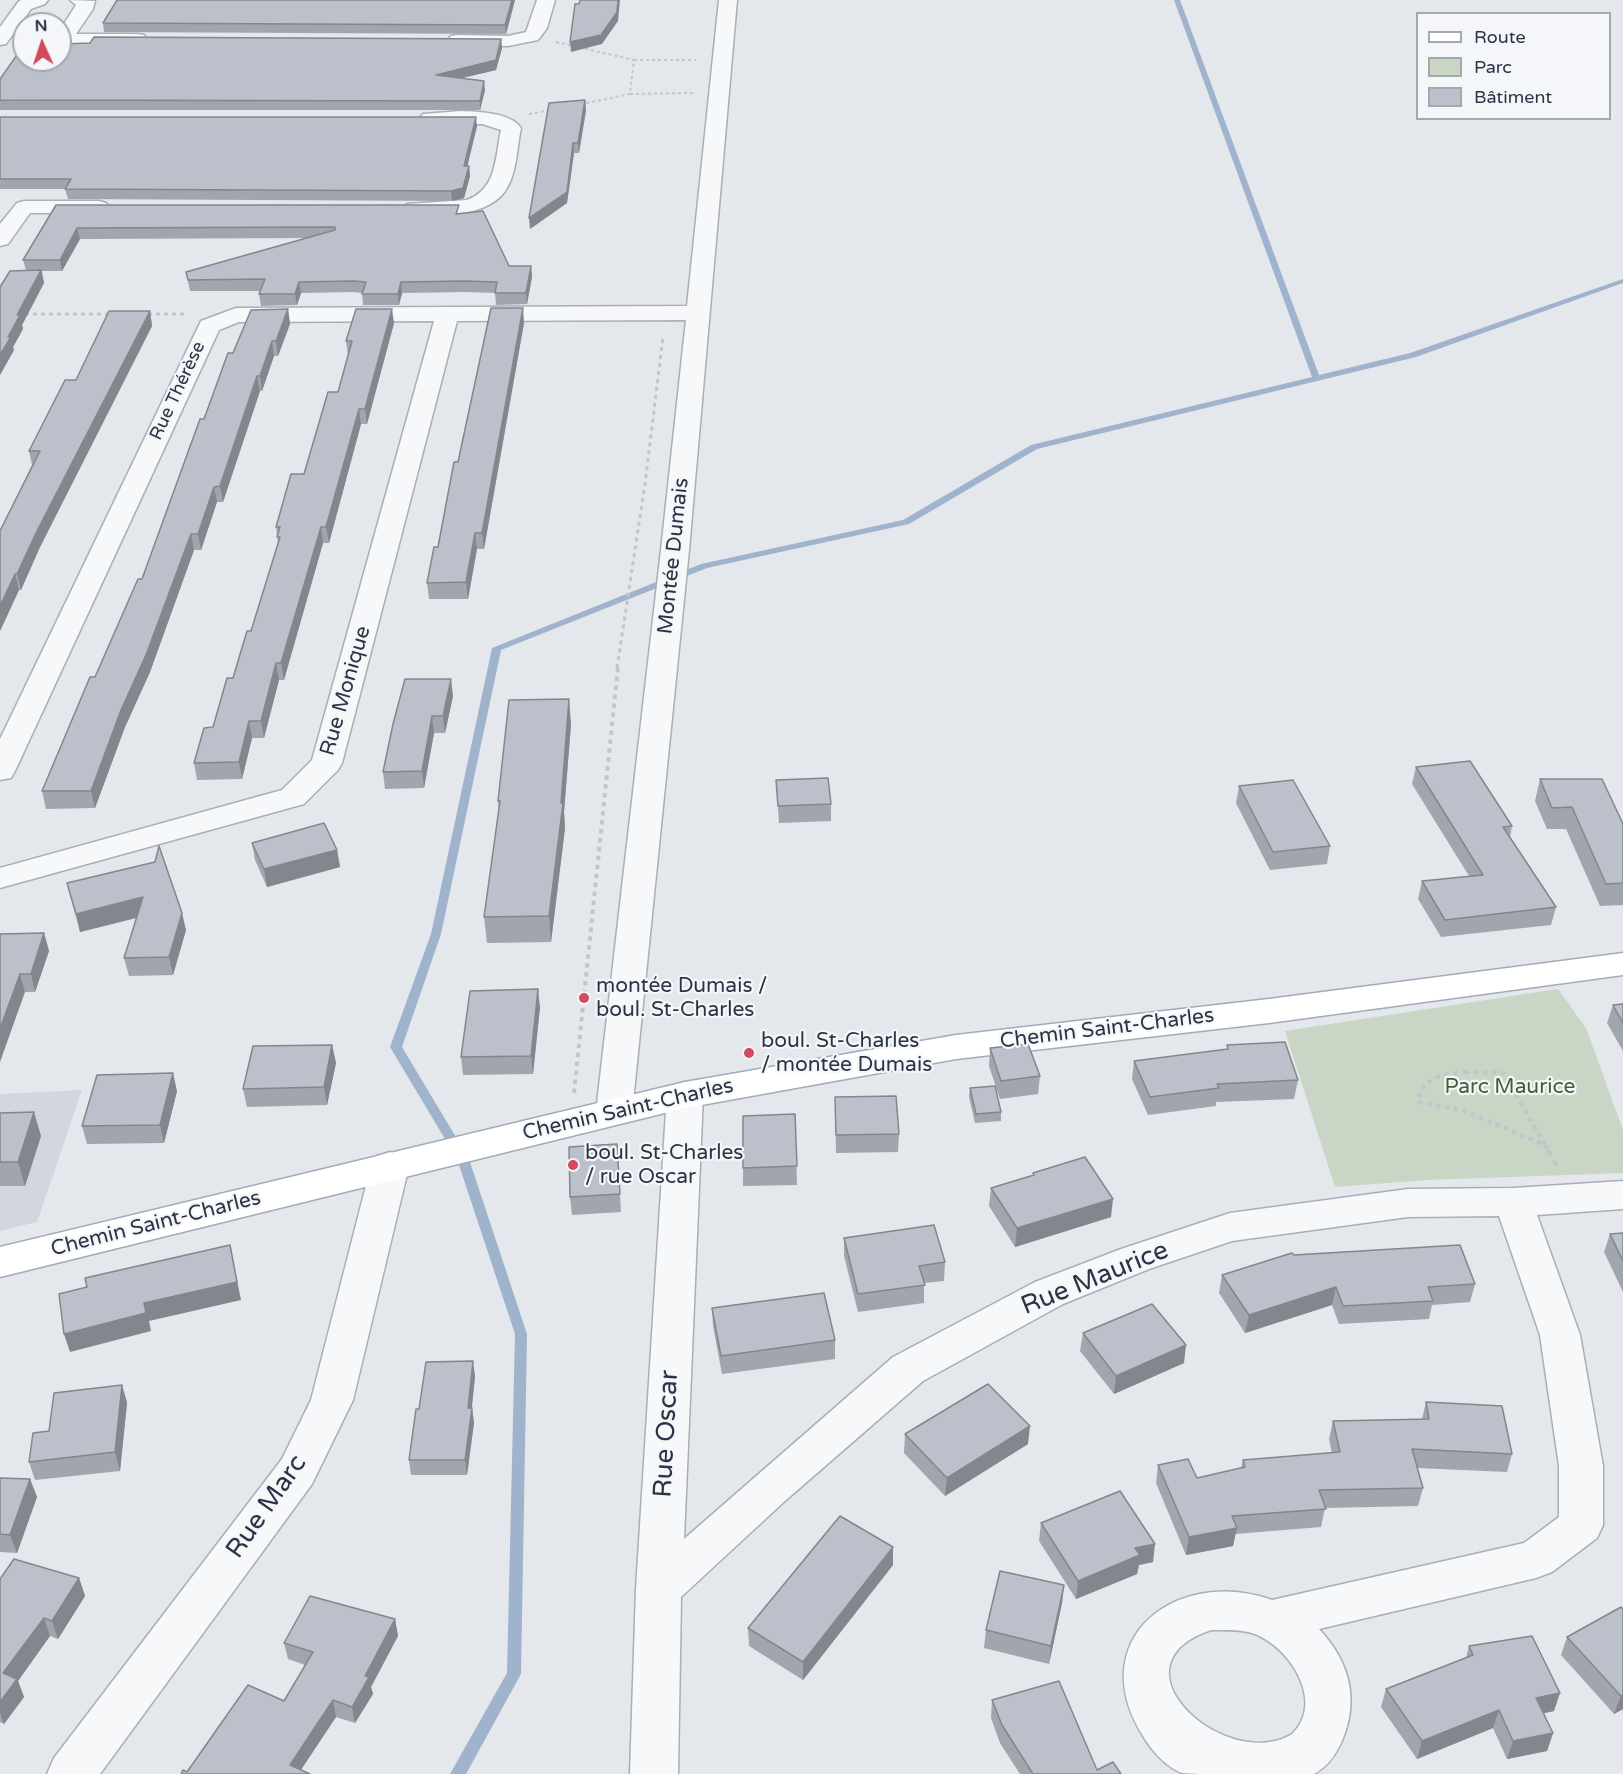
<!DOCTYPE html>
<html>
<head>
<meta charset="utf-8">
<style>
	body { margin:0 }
	#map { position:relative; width:1623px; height:1774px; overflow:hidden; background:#e4e7ec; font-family:"Varela Round",sans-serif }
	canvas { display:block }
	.legend { position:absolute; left:1416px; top:12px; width:195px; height:108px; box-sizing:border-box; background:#f4f6f9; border:2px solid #a4a8b1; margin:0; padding:8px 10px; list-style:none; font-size:18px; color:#2b3445 }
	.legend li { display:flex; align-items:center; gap:12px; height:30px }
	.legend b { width:30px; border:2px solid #a4a8b1 }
	.north { position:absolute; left:12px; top:12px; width:60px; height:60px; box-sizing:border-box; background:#f4f6f9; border:2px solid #a4a8b1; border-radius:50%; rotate:357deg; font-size:16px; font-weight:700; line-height:24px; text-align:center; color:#2b3445 }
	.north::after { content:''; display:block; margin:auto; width:21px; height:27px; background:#d1495b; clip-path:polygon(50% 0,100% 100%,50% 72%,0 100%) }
</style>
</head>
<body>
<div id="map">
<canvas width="1623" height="1774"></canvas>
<ul class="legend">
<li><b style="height:8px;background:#fff"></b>Route</li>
<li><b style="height:16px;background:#c9d6c5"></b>Parc</li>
<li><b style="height:16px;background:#bbc0ca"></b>Bâtiment</li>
</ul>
<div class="north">N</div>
</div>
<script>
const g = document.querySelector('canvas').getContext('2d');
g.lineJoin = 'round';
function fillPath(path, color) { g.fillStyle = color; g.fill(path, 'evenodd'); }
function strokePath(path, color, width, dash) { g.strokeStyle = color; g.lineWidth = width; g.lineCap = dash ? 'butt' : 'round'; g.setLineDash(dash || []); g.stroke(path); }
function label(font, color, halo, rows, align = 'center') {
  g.font = font + ' "Varela Round",sans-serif'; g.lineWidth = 4.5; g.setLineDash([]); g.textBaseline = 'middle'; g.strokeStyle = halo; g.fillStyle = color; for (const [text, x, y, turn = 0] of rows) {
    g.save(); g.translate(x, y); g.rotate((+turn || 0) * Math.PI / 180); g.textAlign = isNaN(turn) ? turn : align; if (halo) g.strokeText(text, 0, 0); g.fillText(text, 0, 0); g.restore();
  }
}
fillPath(new Path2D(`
	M 82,1090 L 37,1222 L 0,1231 L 0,1094 Z`), '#d2d6de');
fillPath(new Path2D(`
	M 1558,989 L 1586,1028 L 1623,1130 L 1623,1173 L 1427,1180 L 1335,1187 L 1285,1031 Z`), '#c9d6c5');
fillPath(new Path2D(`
	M 1174,0 L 1180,0 L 1319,375 L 1410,353 L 1623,279 L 1623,283 L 1416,357 L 1037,449 L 909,524 L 707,568 L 501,650 L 441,934 L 402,1047 L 469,1159 L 527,1334 L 521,1674 L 466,1774 L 450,1774 L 507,1673 L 515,1334 L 457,1159 L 390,1047 L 431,934 L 492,648 L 701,564 L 903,520 L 1031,445 L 1312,377 Z`), '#9fb4cc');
const minor = new Path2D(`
	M 22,0 L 48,0 L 45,4 L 31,9 L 6,44 L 0,45 L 0,27 L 19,1 Z
	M 70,0 L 95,1 L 93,9 L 76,34 L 138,34 L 144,35 L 147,39 L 144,43 L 138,44 L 60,44 L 60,30 L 76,5 Z
	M 537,0 L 555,0 L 547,28 L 538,40 L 508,46 L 457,45 L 451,44 L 448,40 L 451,36 L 457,35 L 508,36 L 526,32 Z
	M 719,0 L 737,0 L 689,550 L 632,1112 L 627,1121 L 614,1125 L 601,1121 L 596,1112 L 661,550 L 686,320 L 457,321 L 342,763 L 338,770 L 304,804 L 0,888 L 0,868 L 282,790 L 312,760 L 434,321 L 239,322 L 219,330 L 15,771 L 11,778 L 0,780 L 0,739 L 201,321 L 236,308 L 687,306 Z
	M 461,111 C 479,112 510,112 521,128 C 517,147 517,171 507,188 C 492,216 435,220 407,214 L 404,209 L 407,204 L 467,200 C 497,189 495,158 501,130 L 482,124 L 430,124 L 423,122 L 420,118 L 423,114 Z
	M 24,201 L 99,201 L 106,203 L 110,207 L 106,211 L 99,213 L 30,213 L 8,244 L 0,246 L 0,224 L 17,203 Z
	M 685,1082 L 698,1086 L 703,1095 L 684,1539 L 893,1357 L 1035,1282 L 1121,1249 L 1230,1213 L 1408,1189 L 1513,1188 L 1623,1181 L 1623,1209 L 1537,1215 L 1580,1335 L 1603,1466 L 1603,1525 L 1597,1538 L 1552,1572 L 1536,1578 L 1319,1629 C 1350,1662 1360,1701 1341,1743 C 1335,1756 1327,1767 1314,1774 C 1282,1774 1250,1774 1219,1774 C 1208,1774 1192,1774 1182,1773 C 1166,1767 1151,1750 1143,1736 C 1082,1638 1178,1566 1272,1600 L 1524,1543 L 1559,1517 L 1559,1466 L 1540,1335 L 1499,1216 L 1408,1217 L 1232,1241 L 1149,1269 L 1063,1304 L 923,1381 L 786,1500 L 681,1597 L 678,1774 L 630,1774 L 636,1589 L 667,1095 L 672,1086 ZM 1211,1630 C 1224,1630 1239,1629 1252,1633 C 1289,1645 1326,1702 1292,1734 C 1227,1774 1104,1666 1211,1630 Z
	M 390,1152 L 403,1156 L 409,1166 L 353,1400 L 312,1484 L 100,1774 L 47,1774 L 54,1758 L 282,1459 L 311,1400 L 371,1166 L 377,1156 Z`);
const major = new Path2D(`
	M 1623,953 L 1623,975 L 1269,1023 L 956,1059 L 685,1108 L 0,1277 L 0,1247 L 685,1082 L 956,1035 L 1269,999 Z`);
strokePath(minor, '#a9aeb7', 3);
strokePath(major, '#a3abb8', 3);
strokePath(new Path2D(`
	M 556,42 L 634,60 L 630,94 L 582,104
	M 634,60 L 696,60
	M 630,94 L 693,93
	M 529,114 L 551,110`), '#c2c5cb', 2, [3, 3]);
strokePath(new Path2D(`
	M 25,314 L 110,314
	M 148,314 L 185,314
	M 617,668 L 645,484 L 663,337`), '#c2c5cb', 3, [4, 4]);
strokePath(new Path2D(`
	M 1465,1072 L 1504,1073 L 1545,1145 L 1462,1110 L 1418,1102 C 1422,1077 1442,1074 1465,1072 Z
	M 574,1093 L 618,667
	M 1545,1145 L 1549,1152`), '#c2c5cb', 4, [4.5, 4.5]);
strokePath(new Path2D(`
	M 1548,1150 L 1558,1168`), '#c2c5cb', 4.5, [6, 6]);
fillPath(minor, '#f7f8fa');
fillPath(major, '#fff');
fillPath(new Path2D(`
	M 515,0 L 506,34 L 104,32 L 103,23 Z
	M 501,39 L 502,48 L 496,70 L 462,78 L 485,90 L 480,110 L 0,110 L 0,79 Z
	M 585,100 L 586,110 L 579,153 L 574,153 L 567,203 L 530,229 Z
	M 0,117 L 477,126 L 467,166 L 469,166 L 470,176 L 464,198 L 452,201 L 68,199 L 65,189 L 0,189 Z
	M 56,205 L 460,214 L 509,266 L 531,266 L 532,277 L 527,304 L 496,305 L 495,293 L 465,292 L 402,293 L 399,305 L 363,305 L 362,293 L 354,292 L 301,293 L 297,305 L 261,306 L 259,294 L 261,291 L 190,291 L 186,272 L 308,238 L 80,239 L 62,271 L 42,271 L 44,283 L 22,325 L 23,329 L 13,347 L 14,350 L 0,375 L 0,287 L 26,270 L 23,260 Z
	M 288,309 L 290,324 L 278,356 L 274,356 L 262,391 L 260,391 L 223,502 L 217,502 L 201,550 L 194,550 L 150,672 L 125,727 L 95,808 L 46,809 L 42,791 L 142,579 L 204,419 L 233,353 Z
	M 150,311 L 152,326 L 40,547 L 21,590 L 19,590 L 0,631 L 0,531 L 32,465 L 29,451 L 76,380 Z
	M 394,323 L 367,424 L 361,424 L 329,543 L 323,543 L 284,680 L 279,680 L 264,738 L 252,738 L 242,779 L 197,780 L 194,763 L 213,727 L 251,631 L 278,544 L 276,527 L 304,474 L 338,392 L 348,356 L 346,341 Z
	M 524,323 L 484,549 L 477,549 L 468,599 L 429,599 L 427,583 L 438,547 L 458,462 Z
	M 453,696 L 445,733 L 434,733 L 424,788 L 385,789 L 383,772 L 393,724 Z
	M 571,724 L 564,812 L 565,828 L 551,942 L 487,943 L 484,917 L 499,812 L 498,801 Z
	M 1416,767 L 1512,826 L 1510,837 L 1556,907 L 1551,925 L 1441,937 L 1418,899 L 1422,881 L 1469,876 L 1412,784 Z
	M 1540,779 L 1623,824 L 1623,905 L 1600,906 L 1566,829 L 1547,829 L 1535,801 Z
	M 776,780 L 831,804 L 831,821 L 779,823 Z
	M 1239,786 L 1330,846 L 1327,864 L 1270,870 L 1236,803 Z
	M 252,843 L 337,850 L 340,867 L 267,887 L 255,860 Z
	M 67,883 L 186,930 L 173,975 L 129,976 L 124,958 L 137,918 L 80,932 Z
	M 44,933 L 49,951 L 35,992 L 25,992 L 0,934 Z
	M 1623,1004 L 1623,1051 L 1607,1023 L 1613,1005 Z
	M 540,1007 L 533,1074 L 463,1075 L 461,1057 Z
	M 332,1045 L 336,1063 L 327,1105 L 247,1107 L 243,1089 Z
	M 1227,1045 L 1298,1080 L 1294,1099 L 1216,1102 L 1216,1106 L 1148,1115 L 1132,1079 L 1134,1061 L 1227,1049 Z
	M 990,1048 L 1040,1076 L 1038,1094 L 1000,1099 L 989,1066 Z
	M 970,1088 L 1001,1112 L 1001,1121 L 975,1123 L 969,1097 Z
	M 177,1091 L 164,1143 L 87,1144 L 82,1126 Z
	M 835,1097 L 899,1134 L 898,1152 L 836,1153 Z
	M 0,1113 L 41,1136 L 25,1186 L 0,1186 Z
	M 795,1114 L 797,1185 L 743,1186 L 743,1168 Z
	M 617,1144 L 621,1212 L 572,1215 L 570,1197 Z
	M 1033,1173 L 1111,1217 L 1015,1247 L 989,1206 L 991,1188 L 1033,1175 Z
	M 1623,1233 L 1623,1292 L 1604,1252 L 1610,1234 Z
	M 844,1238 L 945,1262 L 944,1281 L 924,1283 L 924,1303 L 858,1312 L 844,1256 Z
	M 1294,1255 L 1475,1284 L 1470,1302 L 1432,1305 L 1429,1319 L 1339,1324 L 1332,1305 L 1245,1333 L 1219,1293 L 1222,1275 Z
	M 712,1308 L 835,1340 L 835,1359 L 722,1374 L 713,1326 Z
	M 1083,1333 L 1184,1363 L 1114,1394 L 1080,1351 Z
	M 475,1376 L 472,1408 L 474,1423 L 467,1475 L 411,1475 L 409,1460 L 419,1409 Z
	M 122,1385 L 127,1403 L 120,1471 L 35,1480 L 29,1462 L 49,1431 Z
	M 1426,1402 L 1512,1454 L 1507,1472 L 1417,1468 L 1423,1488 L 1418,1506 L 1325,1508 L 1321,1527 L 1235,1534 L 1233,1546 L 1186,1555 L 1156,1483 L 1158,1465 L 1197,1478 L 1241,1468 L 1243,1460 L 1332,1453 L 1329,1439 L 1333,1421 L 1422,1419 Z
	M 905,1434 L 1028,1444 L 945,1496 L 904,1453 Z
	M 0,1478 L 30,1479 L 37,1497 L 17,1553 L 0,1552 Z
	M 1041,1523 L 1153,1562 L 1139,1565 L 1137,1574 L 1076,1599 L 1039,1541 Z
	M 893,1547 L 893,1565 L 803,1680 L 749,1646 L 748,1628 Z
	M 79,1578 L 85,1596 L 58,1639 L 50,1636 L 18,1681 L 24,1697 L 4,1724 L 0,1722 L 0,1579 Z
	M 1064,1585 L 1062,1603 L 1049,1664 L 984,1648 L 986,1630 Z
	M 1623,1609 L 1623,1709 L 1614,1714 L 1561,1655 L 1567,1637 Z
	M 395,1619 L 398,1636 L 371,1687 L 373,1694 L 355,1723 L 336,1717 L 301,1770 L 187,1772 L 284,1701 L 305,1665 L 288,1659 L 284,1643 Z
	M 1469,1646 L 1554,1711 L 1544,1713 L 1553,1733 L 1547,1751 L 1507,1759 L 1493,1728 L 1417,1759 L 1381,1707 L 1386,1689 L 1466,1658 Z
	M 992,1700 L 1097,1770 L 1121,1774 L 1020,1774 L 1000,1743 L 991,1718 Z`), '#a1a5ae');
fillPath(new Path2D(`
	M 512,0 L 515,0 L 506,34 L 505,25 Z
	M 618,0 L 620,0 L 618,21 L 602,44 L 571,52 L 570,42 Z
	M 501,39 L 502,48 L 496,70 L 437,84 L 436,75 Z
	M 484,81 L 485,90 L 480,110 L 480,101 Z
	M 585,100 L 586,110 L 579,153 L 578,143 Z
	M 476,117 L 477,126 L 465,176 L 464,166 Z
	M 573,143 L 574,153 L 567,203 L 530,229 L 529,218 Z
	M 469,166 L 470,176 L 464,198 L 452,201 L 451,191 Z
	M 77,228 L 80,239 L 62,271 L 60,260 Z
	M 531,266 L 532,277 L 527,304 L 526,293 Z
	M 41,270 L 44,283 L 22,325 L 23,329 L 13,347 L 14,350 L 0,375 L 0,355 L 17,315 Z
	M 299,282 L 301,293 L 297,305 L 295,294 Z
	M 401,282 L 402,293 L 399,305 L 398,294 Z
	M 523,308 L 524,323 L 484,549 L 482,533 Z
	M 288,309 L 290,324 L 278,356 L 276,341 Z
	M 392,309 L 394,323 L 367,424 L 365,409 Z
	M 150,311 L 152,326 L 40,547 L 21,590 L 17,574 L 37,531 Z
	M 272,341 L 274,356 L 262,391 L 260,376 Z
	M 257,376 L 260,391 L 223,502 L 220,486 Z
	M 359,409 L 361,424 L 329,543 L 326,527 Z
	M 214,487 L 217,502 L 201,550 L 198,534 Z
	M 321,527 L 323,543 L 284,680 L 281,663 Z
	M 475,533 L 477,549 L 468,599 L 466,582 Z
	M 191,534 L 194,550 L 150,672 L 125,727 L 95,808 L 91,791 L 121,710 Z
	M 15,574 L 19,590 L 0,631 L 0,606 Z
	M 276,663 L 279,680 L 264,738 L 261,721 Z
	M 451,679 L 453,696 L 445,733 L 443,716 Z
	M 569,699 L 571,724 L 564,812 L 565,828 L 551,942 L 549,916 L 561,803 Z
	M 432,716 L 434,733 L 424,788 L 422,771 Z
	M 249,721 L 252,738 L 242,779 L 239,762 Z
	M 337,850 L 340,867 L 267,887 L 264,869 Z
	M 143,897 L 147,915 L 80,932 L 76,914 Z
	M 182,913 L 186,930 L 173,975 L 169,957 Z
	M 44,933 L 49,951 L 35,992 L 31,974 Z
	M 20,974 L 25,992 L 0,1062 L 0,1029 Z
	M 538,989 L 540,1007 L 533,1074 L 531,1056 Z
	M 332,1045 L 336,1063 L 327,1105 L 324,1087 Z
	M 173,1073 L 177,1091 L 164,1143 L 160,1125 Z
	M 34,1112 L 41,1136 L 25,1186 L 18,1162 Z
	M 1113,1199 L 1111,1217 L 1015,1247 L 1017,1228 Z
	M 230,1245 L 241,1300 L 149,1321 L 151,1331 L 70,1352 L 64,1334 L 144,1303 Z
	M 1336,1287 L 1332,1305 L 1245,1333 L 1249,1315 Z
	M 1186,1345 L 1184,1363 L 1114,1394 L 1116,1376 Z
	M 473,1361 L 475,1376 L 470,1423 L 468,1408 Z
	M 122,1385 L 127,1403 L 120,1471 L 115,1452 Z
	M 472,1408 L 474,1423 L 467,1475 L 465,1460 Z
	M 1030,1426 L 1028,1444 L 945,1496 L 947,1478 Z
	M 30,1479 L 37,1497 L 17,1553 L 10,1535 Z
	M 1237,1528 L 1233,1546 L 1186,1555 L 1189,1537 Z
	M 1155,1544 L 1153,1562 L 1139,1565 L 1137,1574 L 1076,1599 L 1078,1581 L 1135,1548 Z
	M 893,1547 L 893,1565 L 803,1680 L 803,1662 Z
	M 79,1578 L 85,1596 L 58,1639 L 52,1621 Z
	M 1064,1585 L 1062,1603 L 1049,1664 L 1051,1646 Z
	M 44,1618 L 50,1636 L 18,1681 L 24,1697 L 4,1724 L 0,1713 L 0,1702 L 3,1673 Z
	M 395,1619 L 398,1636 L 371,1687 L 373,1694 L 355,1723 L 352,1707 L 365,1676 Z
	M 1560,1693 L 1554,1711 L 1530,1716 L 1536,1698 Z
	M 1623,1695 L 1623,1709 L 1614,1714 L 1621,1696 Z
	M 333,1700 L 336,1717 L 298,1774 L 290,1765 Z
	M 1499,1710 L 1493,1728 L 1417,1759 L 1422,1741 Z
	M 1553,1733 L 1547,1751 L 1507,1759 L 1513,1741 Z`), '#83868d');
const building = new Path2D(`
	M 117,0 L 512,0 L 505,25 L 103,23 Z
	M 580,0 L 618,0 L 617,12 L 601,35 L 570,42 L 575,4 L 579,4 Z
	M 94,37 L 501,39 L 496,60 L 436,75 L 484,81 L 480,101 L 0,100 L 0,79 L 24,45 L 24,60 L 60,60 L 60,44 L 90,43 Z
	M 585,100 L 578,143 L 573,143 L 567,192 L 529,218 L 549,103 Z
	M 0,117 L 476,117 L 464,166 L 469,166 L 463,188 L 451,191 L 65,189 L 71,179 L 0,179 Z
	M 56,205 L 459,205 L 456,214 L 483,211 L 509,266 L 531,266 L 526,293 L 495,293 L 497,282 L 464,281 L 401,282 L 398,294 L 362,294 L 366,282 L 353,281 L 299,282 L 295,294 L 259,294 L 265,279 L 188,280 L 186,272 L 335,230 L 335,227 L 77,228 L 60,260 L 23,260 Z
	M 41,270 L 17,315 L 20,315 L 8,337 L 11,337 L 0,355 L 0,287 L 10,271 Z
	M 491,308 L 523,308 L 482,533 L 475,533 L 466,582 L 427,583 L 434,547 L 438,547 L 454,462 L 458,462 Z
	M 288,309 L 276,341 L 272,341 L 260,376 L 257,376 L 220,486 L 214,487 L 198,534 L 191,534 L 146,655 L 121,710 L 91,791 L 42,791 L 90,677 L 95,677 L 138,579 L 142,579 L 200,419 L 204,419 L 228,353 L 233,353 L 251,310 Z
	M 356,309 L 392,309 L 365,409 L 359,409 L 326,527 L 321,527 L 281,663 L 276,663 L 261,721 L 249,721 L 239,762 L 194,763 L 204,728 L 213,727 L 227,678 L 233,678 L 247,631 L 251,631 L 280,537 L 277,537 L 280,527 L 276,527 L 291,474 L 304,474 L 328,392 L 338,392 L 352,341 L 346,341 Z
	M 109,311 L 150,311 L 37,531 L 17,574 L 15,574 L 0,606 L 0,531 L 40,451 L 29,451 L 65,380 L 76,380 Z
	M 405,679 L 451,679 L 443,716 L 432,716 L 422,771 L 383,772 L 393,724 Z
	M 569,699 L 561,803 L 563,803 L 549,916 L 484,917 L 500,801 L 498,801 L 509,700 Z
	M 1470,761 L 1512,826 L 1503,827 L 1556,907 L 1445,920 L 1422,881 L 1483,875 L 1416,767 Z
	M 828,778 L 831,804 L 778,806 L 776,780 Z
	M 1540,779 L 1602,779 L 1623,824 L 1623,883 L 1606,884 L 1572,807 L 1552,808 Z
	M 1293,780 L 1330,846 L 1273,852 L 1239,786 Z
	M 324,823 L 337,850 L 264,869 L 252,843 Z
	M 159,846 L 182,913 L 169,957 L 124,958 L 143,897 L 76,914 L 67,883 L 155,862 Z
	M 44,933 L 31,974 L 20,974 L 0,1029 L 0,934 Z
	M 538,989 L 531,1056 L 461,1057 L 470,991 Z
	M 1623,1004 L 1623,1023 L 1613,1005 Z
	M 1285,1042 L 1298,1080 L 1217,1084 L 1219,1088 L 1150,1097 L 1134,1061 L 1228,1049 L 1227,1045 Z
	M 1028,1044 L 1040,1076 L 1001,1081 L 990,1048 Z
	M 332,1045 L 324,1087 L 243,1089 L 253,1046 Z
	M 173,1073 L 160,1125 L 82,1126 L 97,1075 Z
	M 995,1086 L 1001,1112 L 976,1114 L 970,1088 Z
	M 896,1096 L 899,1134 L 836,1135 L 835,1097 Z
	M 34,1112 L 18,1162 L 0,1162 L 0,1113 Z
	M 795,1114 L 797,1166 L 743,1168 L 743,1116 Z
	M 617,1144 L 620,1194 L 570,1197 L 569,1147 Z
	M 1085,1157 L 1113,1199 L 1017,1228 L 991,1188 L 1034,1175 L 1033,1173 Z
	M 934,1225 L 945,1262 L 919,1266 L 925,1285 L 858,1294 L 844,1238 Z
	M 1623,1233 L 1623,1261 L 1610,1234 Z
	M 230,1245 L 237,1282 L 144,1303 L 146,1313 L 64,1334 L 59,1294 L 87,1287 L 85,1278 Z
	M 1460,1245 L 1475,1284 L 1428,1287 L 1433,1301 L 1343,1306 L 1336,1287 L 1249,1315 L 1222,1275 L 1292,1253 L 1294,1255 Z
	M 824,1293 L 835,1340 L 721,1356 L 712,1308 Z
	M 1152,1304 L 1186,1345 L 1116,1376 L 1083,1333 Z
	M 473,1361 L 468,1408 L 472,1408 L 465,1460 L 409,1460 L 416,1409 L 419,1409 L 426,1362 Z
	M 988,1384 L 1030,1426 L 947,1478 L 905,1434 Z
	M 122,1385 L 115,1452 L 29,1462 L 33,1433 L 49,1431 L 54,1393 Z
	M 1426,1402 L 1502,1406 L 1512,1454 L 1412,1449 L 1423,1488 L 1319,1490 L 1326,1509 L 1232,1516 L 1237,1528 L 1189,1537 L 1158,1465 L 1188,1459 L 1197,1478 L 1245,1467 L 1243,1460 L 1340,1452 L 1333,1421 L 1429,1419 Z
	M 0,1478 L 30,1479 L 10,1535 L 0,1534 Z
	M 1120,1491 L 1155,1544 L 1135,1548 L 1140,1555 L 1078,1581 L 1041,1523 Z
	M 840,1516 L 893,1547 L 803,1662 L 748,1628 Z
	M 14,1559 L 79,1578 L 52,1621 L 44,1618 L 3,1673 L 17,1679 L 0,1702 L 0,1579 Z
	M 1000,1571 L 1064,1585 L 1051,1646 L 986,1630 Z
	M 310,1596 L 395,1619 L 365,1676 L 369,1677 L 352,1707 L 333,1700 L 290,1765 L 310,1774 L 181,1774 L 183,1770 L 187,1772 L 248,1685 L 284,1701 L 313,1652 L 284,1643 Z
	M 1621,1607 L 1623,1609 L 1623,1695 L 1621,1696 L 1567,1637 Z
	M 1532,1636 L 1560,1693 L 1536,1698 L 1553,1733 L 1513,1741 L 1499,1710 L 1422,1741 L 1386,1689 L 1473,1655 L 1469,1646 Z
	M 1059,1681 L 1097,1770 L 1113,1762 L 1121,1774 L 1033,1774 L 1002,1725 L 992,1700 Z`);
fillPath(building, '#bbc0ca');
strokePath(building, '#83868d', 1.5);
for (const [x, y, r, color] of [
	[584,998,6,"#d1495b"],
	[749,1053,6,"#d1495b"],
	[573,1165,6,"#d1495b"]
]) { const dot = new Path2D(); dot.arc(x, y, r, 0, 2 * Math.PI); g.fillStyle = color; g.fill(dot); strokePath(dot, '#f4f6f9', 2); }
label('18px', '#2b3445', '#f4f6f9', [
	["Rue Thérèse",178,391,-65]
]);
label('21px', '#2b3445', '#f4f6f9', [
	["Montée Dumais",674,556,-84],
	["Rue Monique",346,691,-74],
	["Chemin Saint-Charles",1107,1029,-7],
	["Chemin Saint-Charles",628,1110,-13],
	["Chemin Saint-Charles",156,1224,-14]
]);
label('21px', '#2b3445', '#f4f6f9', [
	["montée Dumais /",596,986],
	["boul. St-Charles",596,1010],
	["boul. St-Charles",761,1041],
	["/ montée Dumais",761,1065],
	["boul. St-Charles",585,1153],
	["/ rue Oscar",585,1177]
], 'left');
label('21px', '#3f6138', '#f4f6f9', [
	["Parc Maurice",1510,1087]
]);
label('26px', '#2b3445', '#f4f6f9', [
	["Rue Maurice",1095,1279,-22],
	["Rue Oscar",667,1434,-87],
	["Rue Marc",267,1507,-55]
]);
</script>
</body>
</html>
